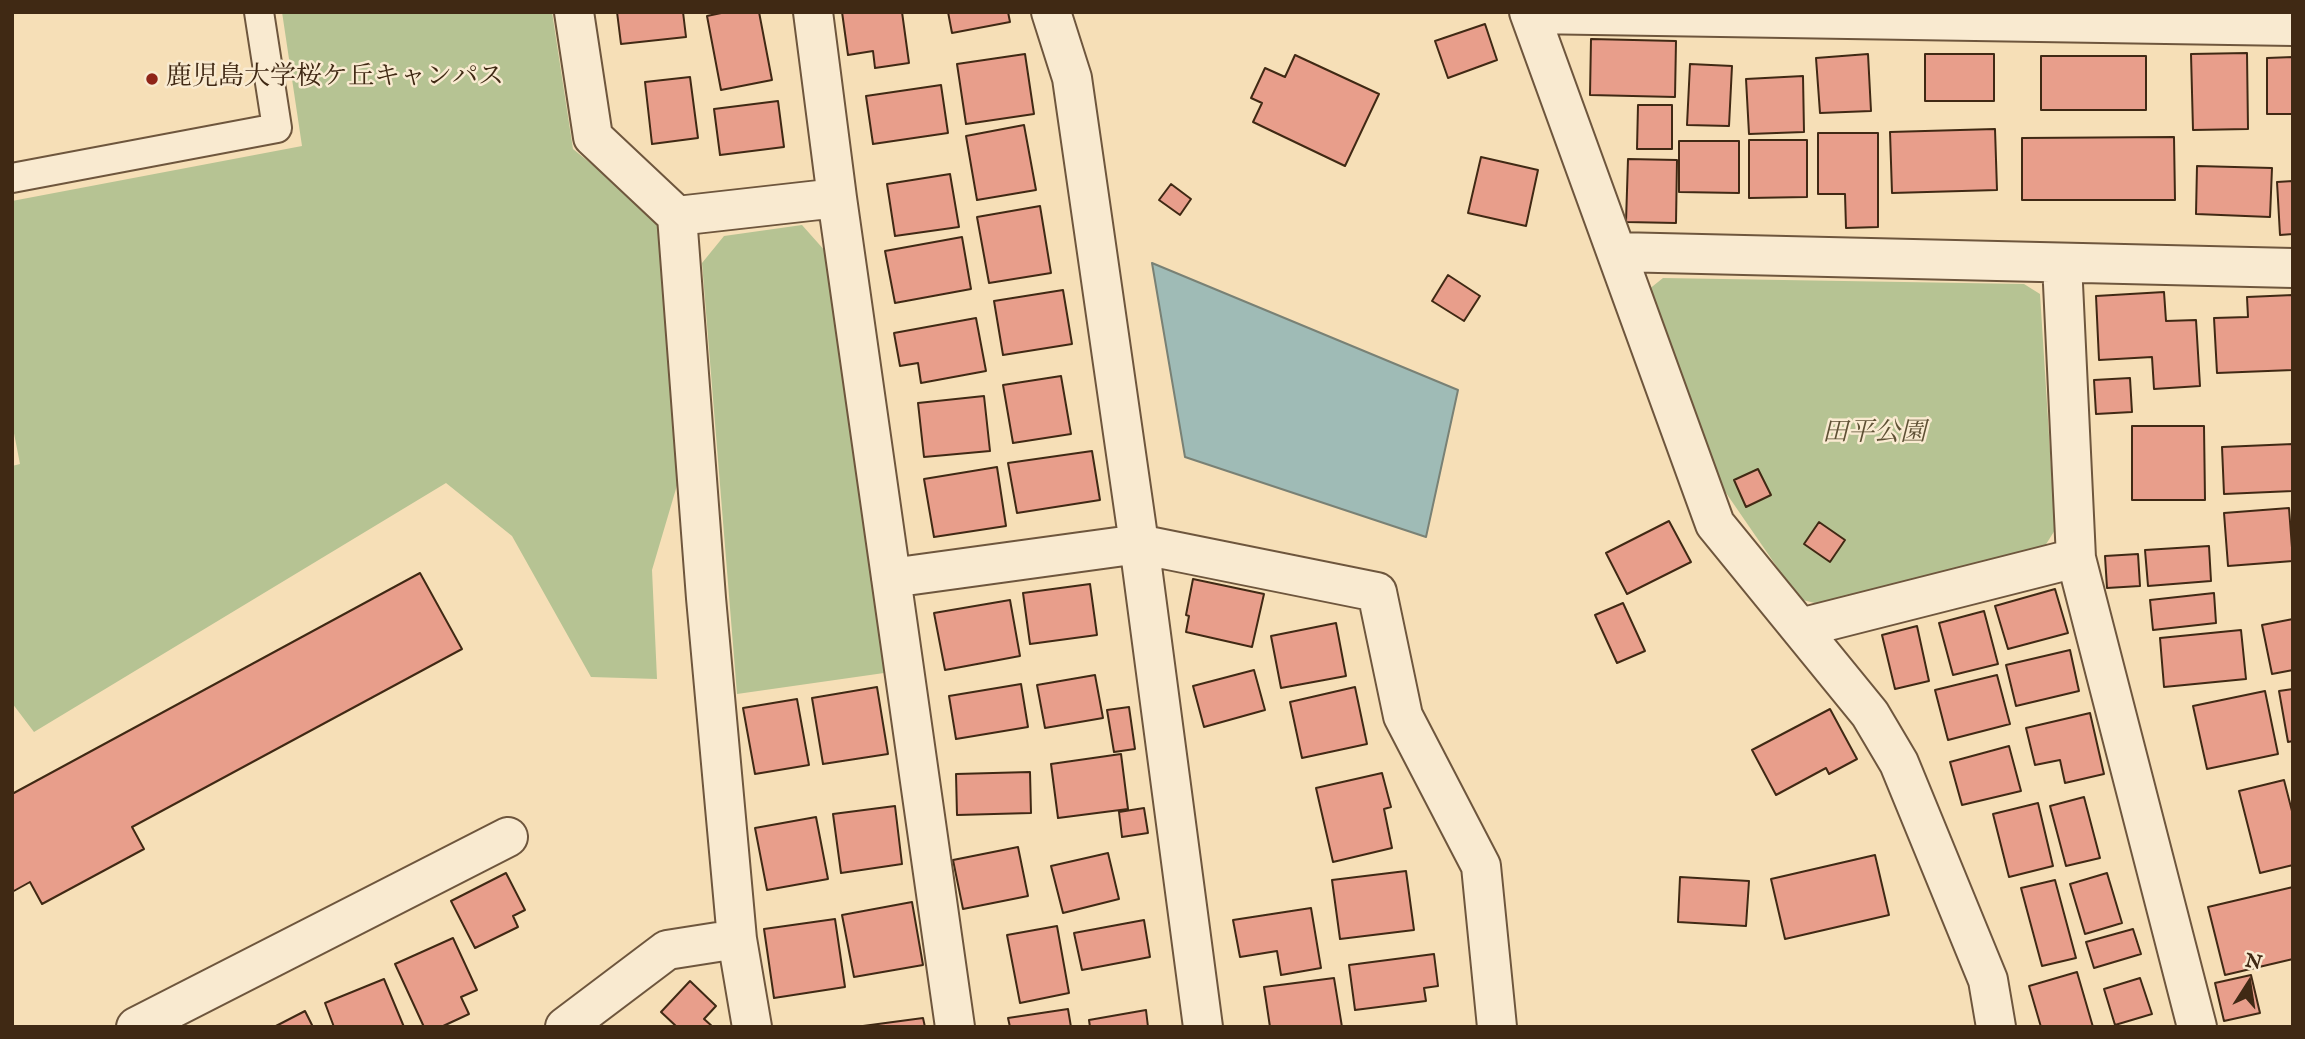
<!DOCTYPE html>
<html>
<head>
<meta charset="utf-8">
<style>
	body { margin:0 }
	#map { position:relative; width:2305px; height:1039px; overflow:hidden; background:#f6dfb7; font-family:"IM FELL English",serif }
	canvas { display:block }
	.frame { position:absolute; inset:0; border:14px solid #402914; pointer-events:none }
	.north { position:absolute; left:2214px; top:948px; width:70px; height:70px; -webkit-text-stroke:5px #f9ead0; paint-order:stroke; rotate:12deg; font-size:19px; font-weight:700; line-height:28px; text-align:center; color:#402914 }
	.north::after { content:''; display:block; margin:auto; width:24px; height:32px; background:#402914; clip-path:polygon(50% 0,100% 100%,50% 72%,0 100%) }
</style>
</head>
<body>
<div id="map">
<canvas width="2305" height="1039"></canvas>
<div class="frame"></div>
<div class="north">N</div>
</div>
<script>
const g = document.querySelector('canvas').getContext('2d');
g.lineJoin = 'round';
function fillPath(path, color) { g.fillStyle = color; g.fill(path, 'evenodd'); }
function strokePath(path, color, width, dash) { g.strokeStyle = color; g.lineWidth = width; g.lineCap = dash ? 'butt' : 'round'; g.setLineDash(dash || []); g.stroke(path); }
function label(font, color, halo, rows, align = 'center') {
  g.font = font + ' "IM FELL English","Noto Serif JP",serif'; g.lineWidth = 5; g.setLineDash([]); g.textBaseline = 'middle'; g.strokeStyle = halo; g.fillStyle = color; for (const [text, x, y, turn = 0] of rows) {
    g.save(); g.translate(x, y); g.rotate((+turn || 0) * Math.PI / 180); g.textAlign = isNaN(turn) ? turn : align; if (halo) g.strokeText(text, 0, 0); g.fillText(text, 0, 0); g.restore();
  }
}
fillPath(new Path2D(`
	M 282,12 L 552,12 L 573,149 L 657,217 L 678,482 L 652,570 L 657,679 L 591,677 L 512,536 L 446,483 L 34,732 L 12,703 L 12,466 L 20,464 L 12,423 L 12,201 L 302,146 Z
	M 802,225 L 826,252 L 884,673 L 737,694 L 702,263 L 724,236 Z
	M 1663,278 L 2024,284 L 2040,294 L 2055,530 L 2043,549 L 1830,607 L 1799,599 L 1724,490 L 1648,290 Z`), '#b6c393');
const water = new Path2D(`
	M 1152,263 L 1458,390 L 1426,537 L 1185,457 Z`);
fillPath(water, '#9fbbb6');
strokePath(water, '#798175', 2);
const building = new Path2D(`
	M 617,12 L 683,12 L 686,37 L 621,44 Z
	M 726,12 L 759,12 L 772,80 L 721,90 L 707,16 Z
	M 842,12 L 902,12 L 909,63 L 875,68 L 873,51 L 848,55 Z
	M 948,12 L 1008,12 L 1010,22 L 952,33 Z
	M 1485,24 L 1497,60 L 1448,78 L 1435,41 Z
	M 1591,39 L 1676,41 L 1675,97 L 1590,95 Z
	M 2247,53 L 2248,129 L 2193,130 L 2191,54 Z
	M 1025,54 L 1034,114 L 966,124 L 957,64 Z
	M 1868,54 L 1871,111 L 1820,113 L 1816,58 Z
	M 1925,54 L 1994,54 L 1994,101 L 1925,101 Z
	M 1295,55 L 1379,94 L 1345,166 L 1253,122 L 1262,103 L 1251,98 L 1265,68 L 1285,77 Z
	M 2041,56 L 2146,56 L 2146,110 L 2041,110 Z
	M 2293,57 L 2293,114 L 2267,114 L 2267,58 Z
	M 1690,64 L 1732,66 L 1729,126 L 1687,125 Z
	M 1803,76 L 1804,132 L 1749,134 L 1746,79 Z
	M 690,77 L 698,138 L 652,144 L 645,82 Z
	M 941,85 L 948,133 L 873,144 L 866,96 Z
	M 778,101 L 784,147 L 720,155 L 714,109 Z
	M 1638,105 L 1672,105 L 1672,149 L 1637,149 Z
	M 1024,125 L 1036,190 L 977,200 L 966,136 Z
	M 1995,129 L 1997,190 L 1892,193 L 1890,132 Z
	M 1818,133 L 1878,133 L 1878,227 L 1846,228 L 1845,194 L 1818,194 Z
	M 2174,137 L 2175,200 L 2022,200 L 2022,138 Z
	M 1749,140 L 1807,140 L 1807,197 L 1749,198 Z
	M 1679,141 L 1739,141 L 1739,193 L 1679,192 Z
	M 1481,157 L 1538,170 L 1526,226 L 1468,213 Z
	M 1628,159 L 1677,160 L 1676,223 L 1626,222 Z
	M 2197,166 L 2272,168 L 2270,217 L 2196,214 Z
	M 950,174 L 959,227 L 895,236 L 887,184 Z
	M 2293,181 L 2293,234 L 2280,235 L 2277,182 Z
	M 1171,184 L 1191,199 L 1180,215 L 1159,200 Z
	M 1040,206 L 1051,273 L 989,283 L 977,217 Z
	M 962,237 L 971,289 L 895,303 L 885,251 Z
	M 1448,275 L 1480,296 L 1464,321 L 1432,301 Z
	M 1063,290 L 1072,344 L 1003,355 L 994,301 Z
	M 2164,292 L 2166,321 L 2196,320 L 2200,386 L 2154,389 L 2152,357 L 2099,360 L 2096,296 Z
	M 2293,295 L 2293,370 L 2217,373 L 2214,318 L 2248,317 L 2247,297 Z
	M 976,318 L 986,371 L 921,383 L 918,363 L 900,366 L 894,333 Z
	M 1061,376 L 1071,434 L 1013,443 L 1003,385 Z
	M 2130,378 L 2132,412 L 2096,414 L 2094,380 Z
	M 984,396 L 990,451 L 924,457 L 918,403 Z
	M 2132,426 L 2204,426 L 2205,500 L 2132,500 Z
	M 2293,444 L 2293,491 L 2224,494 L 2222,447 Z
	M 1092,451 L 1100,500 L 1017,513 L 1008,463 Z
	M 997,467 L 1006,526 L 934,537 L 924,479 Z
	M 1758,469 L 1771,495 L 1746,507 L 1734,480 Z
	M 2289,508 L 2293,561 L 2228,566 L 2224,513 Z
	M 1669,521 L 1691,562 L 1627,594 L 1606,553 Z
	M 1819,522 L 1845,540 L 1830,562 L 1804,544 Z
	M 2209,546 L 2211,581 L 2148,586 L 2145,550 Z
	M 2138,554 L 2140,586 L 2107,588 L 2105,556 Z
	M 420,573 L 462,649 L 132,827 L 144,849 L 42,904 L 30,882 L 12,892 L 12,794 Z
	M 1193,579 L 1264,594 L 1252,647 L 1186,632 L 1189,616 L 1186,615 Z
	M 1090,584 L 1097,635 L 1030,644 L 1023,593 Z
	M 2055,589 L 2068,633 L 2008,649 L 1995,606 Z
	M 2214,593 L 2216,623 L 2153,630 L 2150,600 Z
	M 1010,600 L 1020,656 L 945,670 L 934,613 Z
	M 1623,603 L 1645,651 L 1617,663 L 1595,615 Z
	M 1984,611 L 1998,664 L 1953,675 L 1939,623 Z
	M 2293,619 L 2293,670 L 2272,674 L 2262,625 Z
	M 1336,623 L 1346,676 L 1281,688 L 1271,636 Z
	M 1917,626 L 1929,681 L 1895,689 L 1882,635 Z
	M 2241,630 L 2246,679 L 2164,687 L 2160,638 Z
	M 2070,650 L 2079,691 L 2016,706 L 2006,665 Z
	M 1254,670 L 1265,710 L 1204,727 L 1193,686 Z
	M 1095,675 L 1103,718 L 1045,728 L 1037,685 Z
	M 1997,675 L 2010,724 L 1948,740 L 1935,690 Z
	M 1021,684 L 1028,727 L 956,739 L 949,696 Z
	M 877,687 L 888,754 L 823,764 L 812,698 Z
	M 1355,687 L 1367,744 L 1302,758 L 1290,702 Z
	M 2293,689 L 2293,741 L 2288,742 L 2279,691 Z
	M 2265,691 L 2278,754 L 2207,769 L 2193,706 Z
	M 797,699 L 809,765 L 755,774 L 743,708 Z
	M 1129,707 L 1135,749 L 1114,752 L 1107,710 Z
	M 1830,709 L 1857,759 L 1829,774 L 1826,768 L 1776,795 L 1752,750 Z
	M 2090,713 L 2104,774 L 2065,783 L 2060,760 L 2035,765 L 2026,728 Z
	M 2009,746 L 2021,791 L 1962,805 L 1950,762 Z
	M 1121,754 L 1128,809 L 1058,818 L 1051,764 Z
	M 1030,772 L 1031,813 L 957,815 L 956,774 Z
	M 1382,773 L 1391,807 L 1384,809 L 1392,848 L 1333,862 L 1316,788 Z
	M 2284,780 L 2293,815 L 2293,865 L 2260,873 L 2239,791 Z
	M 2084,797 L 2100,858 L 2066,866 L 2050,806 Z
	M 2038,803 L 2053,866 L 2009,877 L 1993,814 Z
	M 895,806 L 902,864 L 841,873 L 833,814 Z
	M 1144,808 L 1148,833 L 1122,837 L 1119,812 Z
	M 816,817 L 828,879 L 767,890 L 755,828 Z
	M 1018,847 L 1028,896 L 963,909 L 953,860 Z
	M 1108,853 L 1119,899 L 1063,913 L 1051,866 Z
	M 1875,855 L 1889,915 L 1785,939 L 1771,879 Z
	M 1406,871 L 1414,930 L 1340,939 L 1332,880 Z
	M 506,873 L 525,910 L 513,916 L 518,927 L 475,948 L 451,901 Z
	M 2107,873 L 2122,923 L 2085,934 L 2070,884 Z
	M 1680,877 L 1749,881 L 1746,926 L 1678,922 Z
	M 2055,880 L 2076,958 L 2042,966 L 2021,888 Z
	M 2293,887 L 2293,959 L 2225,975 L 2208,907 Z
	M 912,902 L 923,965 L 854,977 L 842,915 Z
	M 1311,908 L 1321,968 L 1281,975 L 1277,951 L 1240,957 L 1233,920 Z
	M 835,919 L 845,987 L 774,998 L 764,929 Z
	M 1144,920 L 1150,957 L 1082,970 L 1074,933 Z
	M 1057,926 L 1069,993 L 1020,1003 L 1007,935 Z
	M 2133,929 L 2141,954 L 2094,968 L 2086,942 Z
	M 453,938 L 477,990 L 461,997 L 469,1014 L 441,1027 L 424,1027 L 395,964 Z
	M 1434,954 L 1438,986 L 1424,988 L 1426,1001 L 1355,1010 L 1349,965 Z
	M 2077,972 L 2093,1027 L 2041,1027 L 2029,986 Z
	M 2251,975 L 2260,1013 L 2224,1021 L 2215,983 Z
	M 1334,978 L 1342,1027 L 1270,1027 L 1264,987 Z
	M 2140,978 L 2152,1014 L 2115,1025 L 2104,989 Z
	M 384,979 L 404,1027 L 334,1027 L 325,1003 Z
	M 690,981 L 716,1006 L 704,1019 L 713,1027 L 677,1027 L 661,1012 Z
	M 1068,1009 L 1071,1027 L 1010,1027 L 1008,1018 Z
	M 1146,1010 L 1148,1027 L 1090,1027 L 1089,1020 Z
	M 305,1011 L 313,1027 L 274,1027 Z
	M 923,1018 L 925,1027 L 864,1027 L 863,1026 Z`);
fillPath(building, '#e89e8b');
strokePath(building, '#402914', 2);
const service = new Path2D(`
	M 12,178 L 277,128 L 259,12`);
const minor = new Path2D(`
	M 574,12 L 593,137 L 677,216 L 706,598 L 737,939 L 752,1027
	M 813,12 L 837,198 L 955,1027
	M 1051,12 L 1072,78 L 1139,544 L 1203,1027
	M 1529,12 L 1715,524 L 1870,714 L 1899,763 L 1988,980 L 1996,1027
	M 1530,14 L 2293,26
	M 677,216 L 837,198
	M 1617,252 L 2293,268
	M 2062,263 L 2076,558 L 2197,1027
	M 891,578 L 1139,544 L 1377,592 L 1403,716 L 1481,866 L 1497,1027
	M 1800,628 L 2076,558
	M 136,1027 L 508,837
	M 565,1027 L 667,950 L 737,939`);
strokePath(service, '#6e563d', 32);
strokePath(minor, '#6e563d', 42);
strokePath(service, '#f9ead0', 28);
strokePath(minor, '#f9ead0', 38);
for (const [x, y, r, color] of [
	[152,79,7,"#8f2418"]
]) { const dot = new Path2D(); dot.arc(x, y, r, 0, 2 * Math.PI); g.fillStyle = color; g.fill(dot); strokePath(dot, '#f9ead0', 2.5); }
label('26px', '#402914', '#f9ead0', [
	["鹿児島大学桜ケ丘キャンパス",166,79]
], 'left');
label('italic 26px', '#5e5034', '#f9ead0', [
	["田平公園",1874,435]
]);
</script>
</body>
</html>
